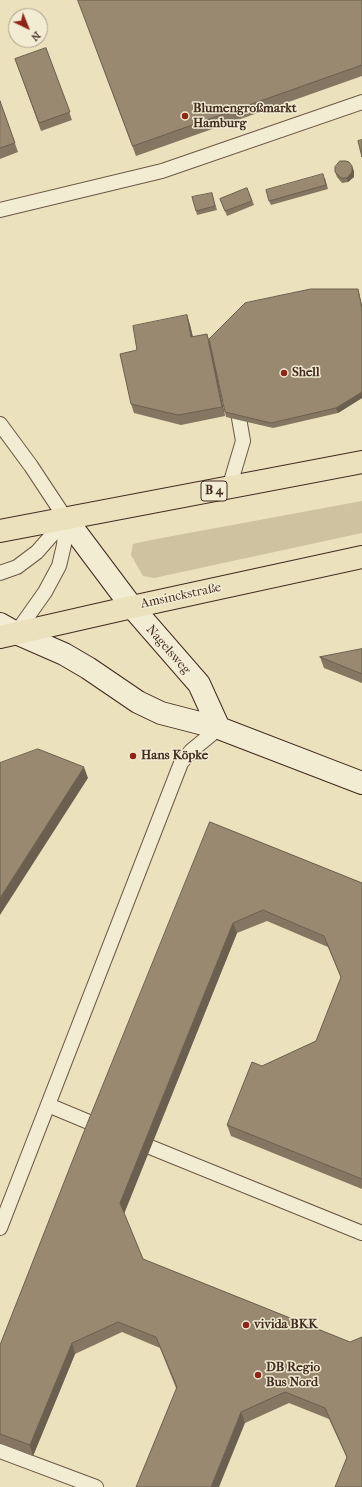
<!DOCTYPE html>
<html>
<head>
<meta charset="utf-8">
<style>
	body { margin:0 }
	#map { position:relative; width:362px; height:1487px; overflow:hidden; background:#ebe1bc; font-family:"IM FELL French Canon",serif }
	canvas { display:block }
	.north { position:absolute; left:8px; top:8px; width:40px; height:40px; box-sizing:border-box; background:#f2ecd3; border:1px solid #ab9e8b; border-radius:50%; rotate:137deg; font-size:11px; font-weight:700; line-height:16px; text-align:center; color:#412a1f }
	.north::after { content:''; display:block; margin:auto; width:14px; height:18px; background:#8f2418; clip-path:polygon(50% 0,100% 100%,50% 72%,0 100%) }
</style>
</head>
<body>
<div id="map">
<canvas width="362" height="1487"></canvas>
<div class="north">N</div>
</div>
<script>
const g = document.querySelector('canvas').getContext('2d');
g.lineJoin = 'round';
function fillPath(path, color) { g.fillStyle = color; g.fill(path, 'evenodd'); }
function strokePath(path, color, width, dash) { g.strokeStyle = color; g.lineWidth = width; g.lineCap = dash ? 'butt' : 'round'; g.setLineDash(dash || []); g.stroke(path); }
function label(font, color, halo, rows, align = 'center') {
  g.font = font + ' "IM FELL French Canon",serif'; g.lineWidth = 3; g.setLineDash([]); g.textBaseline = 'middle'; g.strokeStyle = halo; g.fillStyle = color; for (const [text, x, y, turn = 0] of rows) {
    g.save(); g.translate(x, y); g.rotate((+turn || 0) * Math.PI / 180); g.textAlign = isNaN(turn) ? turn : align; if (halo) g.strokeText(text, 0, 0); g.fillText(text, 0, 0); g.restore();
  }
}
fillPath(new Path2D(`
	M 362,501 L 362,533 L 154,578 L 143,576 L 131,555 L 133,544 L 151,540 Z`), '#cec2a1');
const lane = new Path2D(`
	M 0,210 L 162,171 L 362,102
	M 0,424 L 31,466 L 66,519 L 64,545 L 59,566 L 45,592 L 16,633
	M 229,488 L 243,441 L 236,401
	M 0,573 L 17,567 L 37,552 L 66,519
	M 48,1105 L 96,1125
	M 150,1147 L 362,1233
	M 0,1228 L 181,763 L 191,751 L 219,728
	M 0,1451 L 96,1487`);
const secondary = new Path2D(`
	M 66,519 L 132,607 L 199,684 L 219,728
	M 0,624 L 16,633 L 64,654 L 88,668 L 138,702 L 161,713 L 219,728 L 362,783`);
const primary = new Path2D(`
	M 0,531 L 362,462
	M 0,637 L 132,607 L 362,557`);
strokePath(lane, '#6c5846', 16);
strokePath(secondary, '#412a1f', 24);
strokePath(primary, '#412a1f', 24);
strokePath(lane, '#f2ecd3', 14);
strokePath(secondary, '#f2ecd3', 22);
strokePath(primary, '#ebe1bc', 22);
fillPath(new Path2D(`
	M 78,0 L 362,0 L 362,76 L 136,156 Z
	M 46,48 L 72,120 L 41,131 L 15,59 Z
	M 0,101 L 18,152 L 0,159 Z
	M 354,171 L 354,177 L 348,182 L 342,183 L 337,177 L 335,172 Z
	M 325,178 L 328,189 L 271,205 L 269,201 Z
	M 247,188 L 254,205 L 227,216 L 220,199 Z
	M 213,197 L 217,210 L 197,215 L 196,211 Z
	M 358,289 L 362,306 L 362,398 L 338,413 L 273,428 L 226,417 L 225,412 L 215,367 L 225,416 L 181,425 L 134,413 L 131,404 L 137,350 L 187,315 L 190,325 L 193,337 L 210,342 Z
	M 362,649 L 362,683 L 324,668 L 320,657 Z
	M 210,822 L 362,883 L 362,1189 L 231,1136 L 227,1125 L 262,1066 L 316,1041 L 341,978 L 328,947 L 267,921 L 237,933 L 124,1213 L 143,1259 L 350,1342 L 362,1487 L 347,1458 L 329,1419 L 289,1403 L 245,1423 L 176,1388 L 160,1348 L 122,1332 L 75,1354 L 33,1456 L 0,1443 L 0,1345 Z`), '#847661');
fillPath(new Path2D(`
	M 352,166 L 354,171 L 354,177 L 348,182 L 347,178 Z
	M 358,289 L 359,293 L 362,306 L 362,309 Z
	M 187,315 L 190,325 L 195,346 L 191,337 Z
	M 207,334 L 210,343 L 225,416 L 222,407 Z
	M 362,392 L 362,398 L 338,413 L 336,408 Z
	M 84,767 L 88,778 L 0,915 L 0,898 Z
	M 233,923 L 237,933 L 124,1214 L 120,1203 Z
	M 72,1343 L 75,1354 L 33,1456 L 30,1445 Z
	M 241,1412 L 245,1423 L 219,1487 L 211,1487 Z`), '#6b604f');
const building = new Path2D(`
	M 78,0 L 362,0 L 362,65 L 133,146 Z
	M 46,48 L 70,112 L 39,123 L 15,59 Z
	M 0,101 L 15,143 L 0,148 Z
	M 362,140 L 362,157 L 358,141 Z
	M 340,161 L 346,161 L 349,162 L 352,166 L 352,172 L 347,178 L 341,178 L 335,172 L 335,167 Z
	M 323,174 L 326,185 L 269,201 L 266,190 Z
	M 247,188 L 252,201 L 225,211 L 220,199 Z
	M 212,193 L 215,206 L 196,211 L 192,197 Z
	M 311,289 L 358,289 L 362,309 L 362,392 L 336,408 L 271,423 L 225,412 L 209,339 L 245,303 Z
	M 187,315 L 191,337 L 207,334 L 222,407 L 178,415 L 131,404 L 120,354 L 137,350 L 133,326 Z
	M 362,649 L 362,674 L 320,657 Z
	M 38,749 L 84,767 L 0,898 L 0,763 Z
	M 210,822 L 362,883 L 362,1179 L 227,1125 L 252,1062 L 262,1066 L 316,1041 L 341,977 L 324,936 L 263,910 L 233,923 L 120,1203 L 143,1259 L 350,1342 L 362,1337 L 362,1487 L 335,1487 L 347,1457 L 325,1408 L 285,1392 L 241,1412 L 211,1487 L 136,1487 L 177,1387 L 156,1337 L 118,1322 L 72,1343 L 30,1445 L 0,1434 L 0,1345 L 87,1124 Z`);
fillPath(building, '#998971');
strokePath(building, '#6b604f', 1);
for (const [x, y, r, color] of [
	[185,116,4,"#8f2418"],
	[284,373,4,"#8f2418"],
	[133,756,4,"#8f2418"],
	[246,1325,4,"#8f2418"],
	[258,1375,4,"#8f2418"]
]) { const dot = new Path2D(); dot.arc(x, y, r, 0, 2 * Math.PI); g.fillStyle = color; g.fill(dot); strokePath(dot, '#f2ecd3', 1.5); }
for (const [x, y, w] of [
	[214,491,26]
]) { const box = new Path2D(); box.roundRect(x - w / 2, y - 10, w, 20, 3); g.fillStyle = '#f2ecd3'; g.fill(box); strokePath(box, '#412a1f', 1); }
label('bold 12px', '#412a1f', null, [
	["B 4",214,491]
]);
label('bold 13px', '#412a1f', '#f2ecd3', [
	["Blumengroßmarkt",193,109],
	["Hamburg",193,124],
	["Shell",292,373],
	["Hans Köpke",141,756],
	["vivida BKK",254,1325],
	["DB Regio",266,1368],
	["Bus Nord",266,1383]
], 'left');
label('13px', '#412a1f', '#f2ecd3', [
	["Amsinckstraße",181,596,-12],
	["Nagelsweg",168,650,49]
]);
</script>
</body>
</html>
